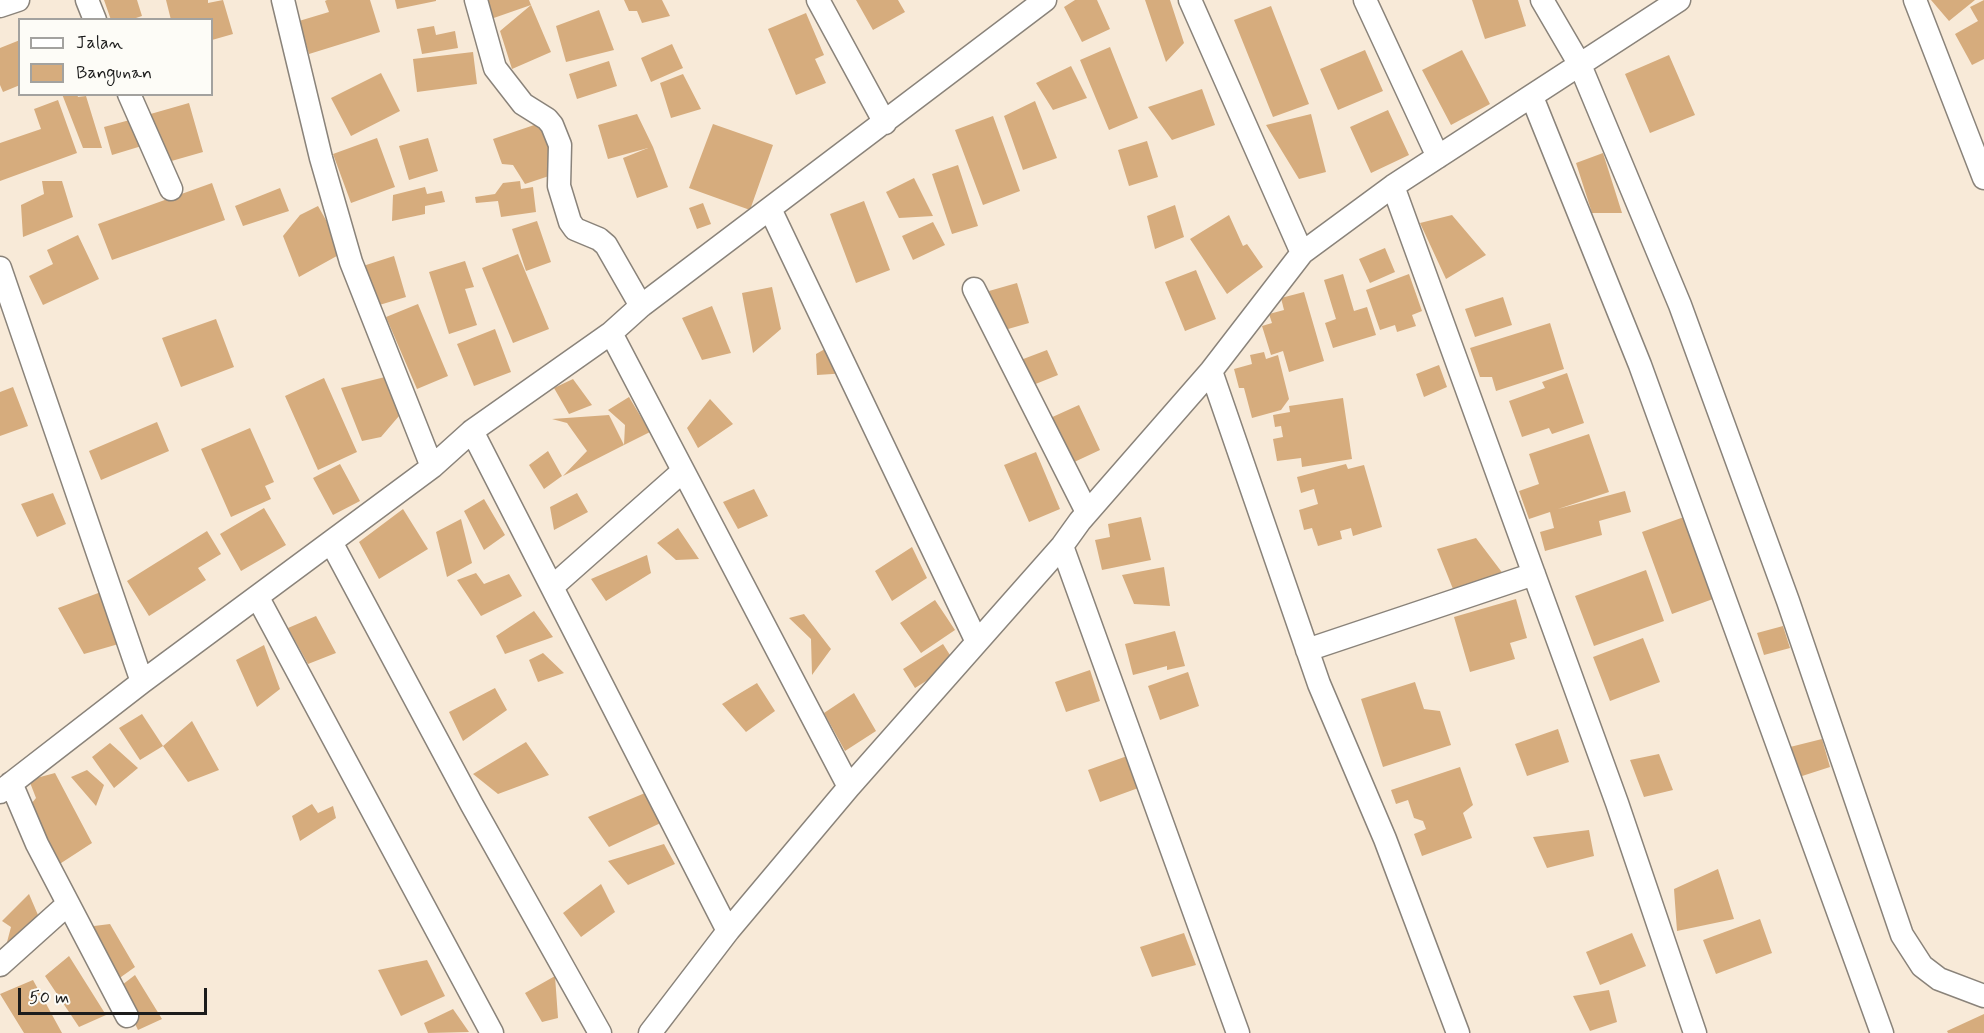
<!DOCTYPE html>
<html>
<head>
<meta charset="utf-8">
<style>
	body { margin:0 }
	#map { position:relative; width:1984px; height:1033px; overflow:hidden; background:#f8ead8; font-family:Mynerve,sans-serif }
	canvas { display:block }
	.legend { position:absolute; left:18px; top:18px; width:195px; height:78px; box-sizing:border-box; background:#fdfcf7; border:2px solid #a3a29f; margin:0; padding:8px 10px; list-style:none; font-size:18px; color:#1c1c1c }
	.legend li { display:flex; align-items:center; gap:12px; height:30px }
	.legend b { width:30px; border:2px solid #a3a29f }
	.scale { position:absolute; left:18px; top:988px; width:189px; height:27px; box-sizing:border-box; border:3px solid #1c1c1c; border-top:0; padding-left:8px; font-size:18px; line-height:21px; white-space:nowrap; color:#1c1c1c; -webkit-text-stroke:4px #fdfcf7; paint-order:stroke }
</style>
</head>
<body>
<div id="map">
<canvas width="1984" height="1033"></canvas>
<ul class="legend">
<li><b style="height:8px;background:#fff"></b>Jalan</li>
<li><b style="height:16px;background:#d6ac7d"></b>Bangunan</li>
</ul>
<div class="scale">50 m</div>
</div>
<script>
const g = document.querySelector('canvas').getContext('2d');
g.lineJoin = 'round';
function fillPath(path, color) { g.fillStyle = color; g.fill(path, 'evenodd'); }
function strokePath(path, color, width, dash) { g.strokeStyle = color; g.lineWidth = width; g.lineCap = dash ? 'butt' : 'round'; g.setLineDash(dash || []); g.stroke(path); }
fillPath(new Path2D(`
	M 104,0 L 137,0 L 142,16 L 130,20 L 111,20 Z
	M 166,0 L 208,0 L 208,3 L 223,0 L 233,34 L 212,40 L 212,20 L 171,20 Z
	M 327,0 L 370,0 L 380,32 L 309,54 L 299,21 L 329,12 L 325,1 Z
	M 395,0 L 436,0 L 436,1 L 397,9 Z
	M 481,0 L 529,0 L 531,5 L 488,20 Z
	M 624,0 L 662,0 L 670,16 L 642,23 L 637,11 L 629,11 Z
	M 856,0 L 898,0 L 905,12 L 873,30 Z
	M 1075,0 L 1097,0 L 1110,29 L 1082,42 L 1064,7 Z
	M 1145,0 L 1170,0 L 1184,43 L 1166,62 Z
	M 1472,0 L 1518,0 L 1526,26 L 1485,39 Z
	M 1931,0 L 1975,0 L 1949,21 Z
	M 1984,0 L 1984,59 L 1972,65 L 1955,34 L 1978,21 L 1970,7 Z
	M 531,5 L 551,52 L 512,69 L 500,31 Z
	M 1271,6 L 1309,104 L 1273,117 L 1234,20 Z
	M 599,10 L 614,50 L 566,62 L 556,26 Z
	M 806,13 L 824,55 L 815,59 L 826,83 L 796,95 L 768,29 Z
	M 434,26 L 436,35 L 455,31 L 458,48 L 422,54 L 417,29 Z
	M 20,40 L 20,85 L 3,92 L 0,85 L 0,48 Z
	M 672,44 L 683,68 L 651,82 L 641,58 Z
	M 1110,47 L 1138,118 L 1109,130 L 1080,60 Z
	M 1365,50 L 1383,91 L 1338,110 L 1320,69 Z
	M 1462,50 L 1490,104 L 1451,125 L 1422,70 Z
	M 473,52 L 477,84 L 417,92 L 413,59 Z
	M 1669,55 L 1695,115 L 1650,133 L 1625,74 Z
	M 609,61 L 617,86 L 577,99 L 569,74 Z
	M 1071,66 L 1087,98 L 1053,110 L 1036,83 Z
	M 381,73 L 400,111 L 351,136 L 331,98 Z
	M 683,74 L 701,109 L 671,118 L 660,83 Z
	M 1202,89 L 1215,125 L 1172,140 L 1148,107 Z
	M 62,94 L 77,94 L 78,97 L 86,96 L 102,148 L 83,148 Z
	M 58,100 L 77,153 L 0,181 L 0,143 L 41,129 L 34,109 Z
	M 1035,101 L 1057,158 L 1023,170 L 1004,116 Z
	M 189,103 L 203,152 L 161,164 L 147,115 Z
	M 1388,110 L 1409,155 L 1371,173 L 1350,127 Z
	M 637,114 L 653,147 L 668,187 L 637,198 L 623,158 L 648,148 L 608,159 L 598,125 Z
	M 1311,114 L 1326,172 L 1299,179 L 1266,125 Z
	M 993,116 L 1020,191 L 983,205 L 955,130 Z
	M 137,118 L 145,145 L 112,155 L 104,127 Z
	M 546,121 L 552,175 L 525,184 L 513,165 L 502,164 L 493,139 Z
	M 713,124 L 773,145 L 750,210 L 689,188 Z
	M 377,138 L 395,187 L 351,203 L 333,154 Z
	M 428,138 L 438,171 L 409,180 L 399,146 Z
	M 1147,141 L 1158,177 L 1129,186 L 1118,150 Z
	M 1603,153 L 1622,213 L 1592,213 L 1576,163 Z
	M 958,165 L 978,226 L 952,234 L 932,174 Z
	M 914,178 L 933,216 L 899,218 L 886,192 Z
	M 42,181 L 62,181 L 73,217 L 23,237 L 21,205 L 44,194 Z
	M 520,181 L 521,189 L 533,187 L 536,212 L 501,217 L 498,201 L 476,203 L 475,197 L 495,194 L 503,183 Z
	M 212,183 L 225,220 L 112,260 L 98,224 Z
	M 425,187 L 427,194 L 442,191 L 445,202 L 425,206 L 425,214 L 392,221 L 393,195 Z
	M 280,188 L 289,211 L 243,226 L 235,206 Z
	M 864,201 L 890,270 L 856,283 L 830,214 Z
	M 703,203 L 711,224 L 697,229 L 689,208 Z
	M 1175,205 L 1184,237 L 1155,249 L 1147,216 Z
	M 318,206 L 344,252 L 299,277 L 283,236 L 300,215 Z
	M 1229,215 L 1243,246 L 1247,244 L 1263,267 L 1227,294 L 1190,239 Z
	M 1452,215 L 1486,255 L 1446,279 L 1420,223 Z
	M 537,221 L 551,262 L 526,271 L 512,229 Z
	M 933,222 L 945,245 L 913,260 L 902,236 Z
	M 78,235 L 99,279 L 43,305 L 29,276 L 53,264 L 47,250 Z
	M 1385,248 L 1395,272 L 1370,283 L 1359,259 Z
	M 518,254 L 549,329 L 513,343 L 482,268 Z
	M 394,256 L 406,297 L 376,306 L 363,266 Z
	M 465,261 L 474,287 L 465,289 L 477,325 L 449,334 L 429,272 Z
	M 1196,270 L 1216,319 L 1185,331 L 1165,282 Z
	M 1343,274 L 1354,311 L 1367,307 L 1376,335 L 1333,348 L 1325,323 L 1336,319 L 1324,280 Z
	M 1409,274 L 1422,311 L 1412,315 L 1416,326 L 1397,332 L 1395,325 L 1380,330 L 1366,290 Z
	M 1017,283 L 1029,323 L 1001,331 L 989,291 Z
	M 772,287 L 781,329 L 753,353 L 742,293 Z
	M 1304,292 L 1324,361 L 1289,372 L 1283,351 L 1271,355 L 1262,326 L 1272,323 L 1269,314 L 1284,310 L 1281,298 Z
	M 1503,297 L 1512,325 L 1475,337 L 1465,309 Z
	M 418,304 L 448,376 L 417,389 L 386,317 Z
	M 712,306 L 731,353 L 702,360 L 682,318 Z
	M 216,319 L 234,367 L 181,387 L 162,338 Z
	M 1550,323 L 1564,369 L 1496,391 L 1492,377 L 1480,377 L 1470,348 Z
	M 495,329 L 511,372 L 474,386 L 457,344 Z
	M 832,345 L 848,373 L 817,375 L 816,354 Z
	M 1047,350 L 1058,375 L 1028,387 L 1018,361 Z
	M 1264,352 L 1266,359 L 1278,355 L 1289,399 L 1281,410 L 1252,418 L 1244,388 L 1239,388 L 1234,369 L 1252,364 L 1250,355 Z
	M 1439,365 L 1447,387 L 1424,397 L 1416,374 Z
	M 1567,373 L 1584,423 L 1552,434 L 1549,428 L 1522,437 L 1509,401 L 1545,388 L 1542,382 Z
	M 389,376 L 399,416 L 381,437 L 362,441 L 341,388 Z
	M 324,378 L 357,452 L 318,470 L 285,396 Z
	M 573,379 L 592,405 L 569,414 L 554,388 Z
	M 13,387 L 28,426 L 0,436 L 0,392 Z
	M 629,397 L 650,432 L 624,445 L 625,425 L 608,410 Z
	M 1343,398 L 1352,459 L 1302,467 L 1301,458 L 1277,461 L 1273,439 L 1283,437 L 1281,426 L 1275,427 L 1273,415 L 1290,412 L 1289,406 Z
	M 710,399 L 733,424 L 698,448 L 687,428 Z
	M 1079,405 L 1100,450 L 1070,464 L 1048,419 Z
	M 609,415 L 624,445 L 563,476 L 587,451 L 567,423 L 552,419 Z
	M 157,422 L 169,451 L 101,480 L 89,451 Z
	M 250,428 L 274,482 L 265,486 L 271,499 L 231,517 L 201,449 Z
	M 1589,434 L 1609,492 L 1558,509 L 1625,491 L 1631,512 L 1599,521 L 1602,535 L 1545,551 L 1540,532 L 1554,528 L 1550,512 L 1529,519 L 1519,491 L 1539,484 L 1529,454 Z
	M 548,451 L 562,476 L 544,489 L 529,465 Z
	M 1036,452 L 1060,509 L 1029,522 L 1004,465 Z
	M 340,464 L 360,501 L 333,515 L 313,478 Z
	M 1346,464 L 1348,469 L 1364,465 L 1382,527 L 1353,536 L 1351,528 L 1340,531 L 1342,539 L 1318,546 L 1312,528 L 1304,530 L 1299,510 L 1318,504 L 1314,489 L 1301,493 L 1297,477 Z
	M 754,489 L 768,516 L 738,529 L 723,502 Z
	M 53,493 L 66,524 L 37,537 L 21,504 Z
	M 577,493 L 588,512 L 554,530 L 550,507 Z
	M 484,499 L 505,535 L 484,550 L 464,511 Z
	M 264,508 L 286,545 L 241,571 L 220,534 Z
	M 403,509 L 428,549 L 379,579 L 359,542 Z
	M 1141,517 L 1151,560 L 1102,570 L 1095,540 L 1110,537 L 1108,524 Z
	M 1684,517 L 1713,599 L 1672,614 L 1642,532 Z
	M 461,519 L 472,563 L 447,577 L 436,532 Z
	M 678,528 L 699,559 L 676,560 L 657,543 Z
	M 207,531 L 221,554 L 198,568 L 206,580 L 149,616 L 127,581 Z
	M 1476,538 L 1507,579 L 1453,589 L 1437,549 Z
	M 912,547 L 927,578 L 892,601 L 875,571 Z
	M 647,555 L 651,573 L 606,601 L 591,579 Z
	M 1164,567 L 1170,606 L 1134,604 L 1122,575 Z
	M 1646,570 L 1664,621 L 1594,646 L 1575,596 Z
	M 476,573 L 484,584 L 509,574 L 522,596 L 481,616 L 457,580 Z
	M 101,592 L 122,643 L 84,654 L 58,608 Z
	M 1516,599 L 1527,638 L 1510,643 L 1515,659 L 1470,672 L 1454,617 Z
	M 935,600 L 955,630 L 921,653 L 900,623 Z
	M 534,611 L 553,637 L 505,654 L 496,636 Z
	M 804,614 L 831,649 L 812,675 L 811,639 L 789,618 Z
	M 316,616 L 336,653 L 308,664 L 288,628 Z
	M 1783,626 L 1790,648 L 1764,655 L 1757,633 Z
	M 1175,631 L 1185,666 L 1167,670 L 1167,666 L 1133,675 L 1125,644 Z
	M 1643,638 L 1660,682 L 1610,701 L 1593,657 Z
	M 943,644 L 955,663 L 915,688 L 903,669 Z
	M 264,645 L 280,689 L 257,707 L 236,660 Z
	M 543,653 L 564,673 L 538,682 L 529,660 Z
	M 1090,670 L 1100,701 L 1066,712 L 1055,682 Z
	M 1188,672 L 1199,706 L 1160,720 L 1148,686 Z
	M 1415,682 L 1424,709 L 1440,711 L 1451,745 L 1383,767 L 1361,699 Z
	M 757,683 L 775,711 L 746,732 L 722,704 Z
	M 495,688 L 507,710 L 463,741 L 449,712 Z
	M 854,693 L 876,731 L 845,751 L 824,713 Z
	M 142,714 L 163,746 L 140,760 L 119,728 Z
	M 192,721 L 219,770 L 188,782 L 163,746 Z
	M 1558,729 L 1569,762 L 1527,776 L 1515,744 Z
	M 1822,739 L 1830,767 L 1799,777 L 1790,747 Z
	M 526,742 L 549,775 L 498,794 L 473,774 Z
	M 110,743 L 138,768 L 114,788 L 92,757 Z
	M 1659,754 L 1673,790 L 1644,797 L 1630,760 Z
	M 1130,755 L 1141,787 L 1100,802 L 1088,770 Z
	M 1460,767 L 1473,805 L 1463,813 L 1472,838 L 1422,856 L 1414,834 L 1426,829 L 1423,821 L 1414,818 L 1408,800 L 1396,804 L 1391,790 Z
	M 87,770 L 104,785 L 96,806 L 71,777 Z
	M 55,773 L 92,843 L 55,867 L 27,809 L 36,798 L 29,780 Z
	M 645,793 L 665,821 L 609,847 L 588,817 Z
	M 312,804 L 318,813 L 333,806 L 336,818 L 300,841 L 292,816 Z
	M 1589,830 L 1594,856 L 1547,868 L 1533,837 Z
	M 664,844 L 675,864 L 628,885 L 608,861 Z
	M 1718,869 L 1734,919 L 1677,931 L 1674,889 Z
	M 601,884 L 615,912 L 581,937 L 563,913 Z
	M 29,894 L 41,922 L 6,946 L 11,927 L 2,921 Z
	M 1760,919 L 1772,953 L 1716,974 L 1703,940 Z
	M 110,924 L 135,967 L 114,982 L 86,927 Z
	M 1184,933 L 1196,965 L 1152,977 L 1140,947 Z
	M 1632,933 L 1646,966 L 1600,985 L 1586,952 Z
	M 69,956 L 106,1015 L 79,1027 L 45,976 Z
	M 427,960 L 445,996 L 401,1016 L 378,970 Z
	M 135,975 L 162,1019 L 138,1030 L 118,988 Z
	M 555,976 L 558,1018 L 542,1022 L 525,993 Z
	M 33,980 L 62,1033 L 24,1033 L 0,994 Z
	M 1609,990 L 1617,1022 L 1590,1031 L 1573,996 Z
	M 453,1009 L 469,1032 L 428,1033 L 424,1023 Z
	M 1984,1014 L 1984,1033 L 1948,1033 L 1947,1031 Z`), '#d6ac7d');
const minor = new Path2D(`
	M 87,0 L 95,20
	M 283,0 L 321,158 L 351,262 L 432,467
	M 476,0 L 495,68 L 523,104 L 547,119 L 552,125 L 560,145 L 559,186 L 570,222 L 575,229 L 599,239 L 606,245 L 641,306
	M 818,0 L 885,123
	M 1190,0 L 1302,253
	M 1365,0 L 1438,157
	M 1542,0 L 1580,65 L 1680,305 L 1788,601 L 1902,935 L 1922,966 L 1939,979 L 1984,996
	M 1915,0 L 1984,178
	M 0,6 L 18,0
	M 129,94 L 171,189
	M 1532,97 L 1640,365 L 1882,1033
	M 1393,186 L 1617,803 L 1695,1033
	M 770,209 L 977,642
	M 0,268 L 142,682
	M 974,289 L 1087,512
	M 611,333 L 849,787
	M 1211,371 L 1319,684 L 1385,839 L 1458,1033
	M 472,431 L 728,931
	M 331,542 L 472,805 L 600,1033
	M 1062,546 L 1238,1033
	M 552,587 L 683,471
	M 258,598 L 492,1033
	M 1307,650 L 1534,574
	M 11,783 L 37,844 L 127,1016
	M 0,792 L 142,682 L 432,467 L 472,431 L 611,333 L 641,306 L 1045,0
	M 0,965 L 68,904
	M 650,1033 L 728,931 L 849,787 L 1062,546 L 1080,521 L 1211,371 L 1302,253 L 1393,186 L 1679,0`);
strokePath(minor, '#8a837a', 25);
strokePath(minor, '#fff', 22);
</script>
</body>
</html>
